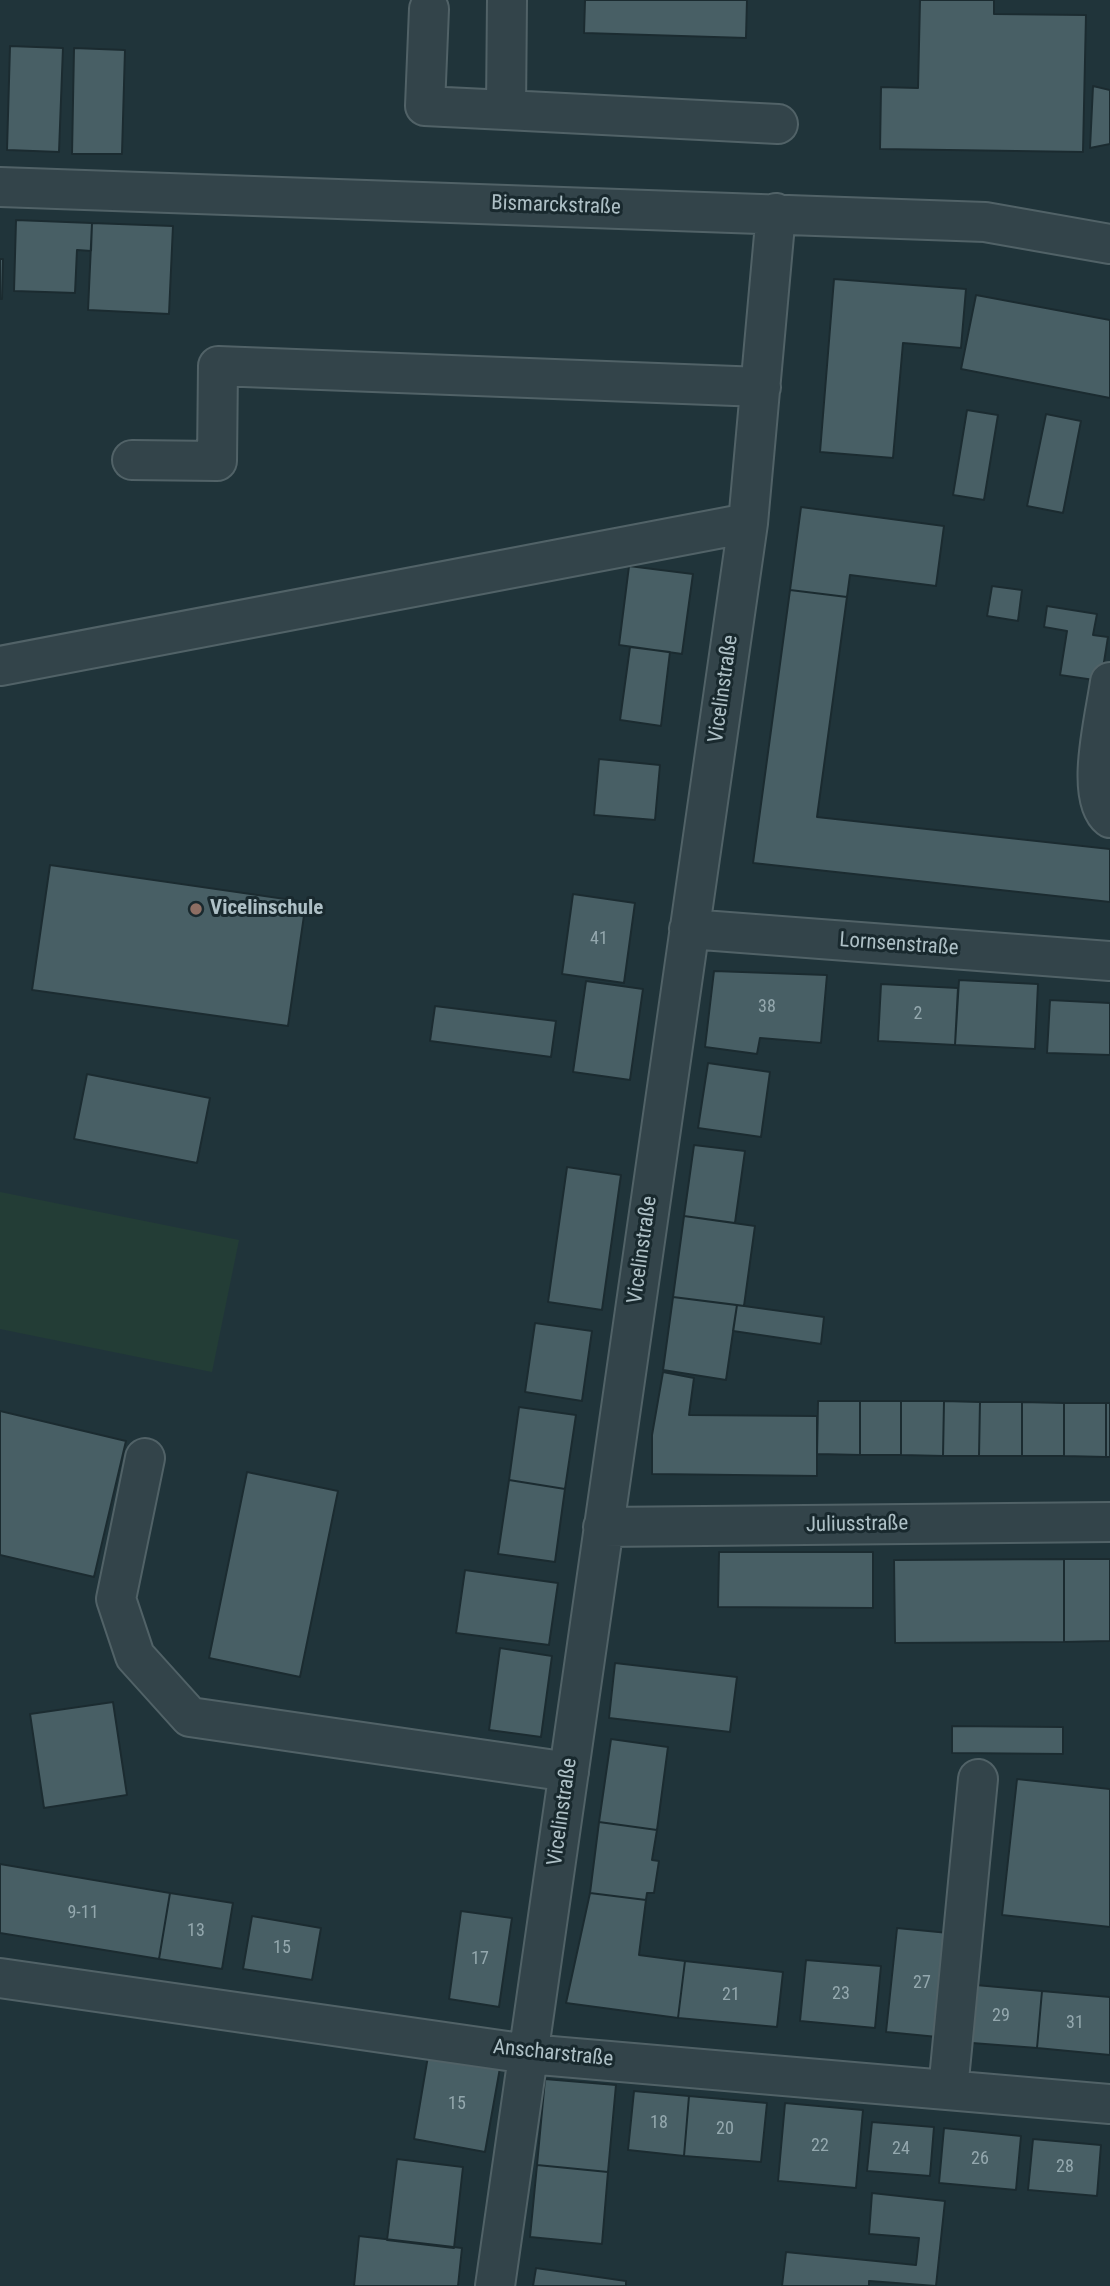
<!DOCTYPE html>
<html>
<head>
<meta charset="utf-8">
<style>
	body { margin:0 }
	canvas { display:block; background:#20343a }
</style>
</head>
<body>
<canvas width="1110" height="2286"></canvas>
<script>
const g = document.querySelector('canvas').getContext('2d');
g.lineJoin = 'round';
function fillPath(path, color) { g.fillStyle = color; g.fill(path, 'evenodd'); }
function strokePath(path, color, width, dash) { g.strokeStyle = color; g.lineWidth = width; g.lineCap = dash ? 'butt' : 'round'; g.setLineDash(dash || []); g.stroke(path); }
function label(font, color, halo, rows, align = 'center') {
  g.font = font + ' "Roboto Condensed",sans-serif'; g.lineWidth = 6; g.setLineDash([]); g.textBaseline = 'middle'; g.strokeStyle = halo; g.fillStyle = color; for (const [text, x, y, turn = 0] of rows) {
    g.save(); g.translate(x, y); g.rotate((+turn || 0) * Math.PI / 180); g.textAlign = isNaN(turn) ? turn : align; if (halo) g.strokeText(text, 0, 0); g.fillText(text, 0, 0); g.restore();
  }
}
fillPath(new Path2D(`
	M 0,1192 L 239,1240 L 212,1372 L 0,1329 Z`), '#233d36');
const building = new Path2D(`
	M 585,0 L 747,0 L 746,38 L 584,33 Z
	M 920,0 L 994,0 L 994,14 L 1086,15 L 1083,152 L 880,149 L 881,87 L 918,88 Z
	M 10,46 L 63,48 L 59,152 L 7,150 Z
	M 74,48 L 125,50 L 122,154 L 72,154 Z
	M 1093,86 L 1110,90 L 1110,144 L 1090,148 Z
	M 16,220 L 92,223 L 91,251 L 77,250 L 75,293 L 14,291 Z
	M 92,223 L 173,226 L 169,314 L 88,310 Z
	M 0,259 L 3,259 L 2,299 L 0,299 Z
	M 834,279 L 966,289 L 961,348 L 903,343 L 893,458 L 820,452 Z
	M 976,295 L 1110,320 L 1110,398 L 961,369 Z
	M 967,410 L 998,415 L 984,500 L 953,495 Z
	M 1046,414 L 1081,421 L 1063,513 L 1027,506 Z
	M 801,507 L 944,526 L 936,586 L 850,575 L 847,597 L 790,590 Z
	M 629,566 L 693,574 L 682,654 L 619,645 Z
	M 992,586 L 1022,590 L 1018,621 L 987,616 Z
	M 790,590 L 847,597 L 817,817 L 1110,849 L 1110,902 L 753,863 Z
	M 1047,606 L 1097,614 L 1093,635 L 1108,637 L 1101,681 L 1060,675 L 1067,631 L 1044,627 Z
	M 630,647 L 670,652 L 661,726 L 620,720 Z
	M 599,759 L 660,765 L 655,820 L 594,815 Z
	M 50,865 L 306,902 L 288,1026 L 32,990 Z
	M 573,894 L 635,903 L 624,983 L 562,974 Z
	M 714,971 L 827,975 L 821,1043 L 760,1038 L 757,1054 L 705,1047 Z
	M 959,980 L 1038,984 L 1035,1049 L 955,1045 Z
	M 586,981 L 643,989 L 630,1080 L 573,1072 Z
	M 881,984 L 958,988 L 955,1045 L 878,1041 Z
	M 1050,1000 L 1110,1003 L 1110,1055 L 1047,1053 Z
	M 435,1006 L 556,1021 L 551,1057 L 430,1041 Z
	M 708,1063 L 770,1072 L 761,1137 L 698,1128 Z
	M 87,1074 L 210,1098 L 197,1163 L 74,1139 Z
	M 694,1145 L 745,1151 L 735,1223 L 684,1216 Z
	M 567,1167 L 621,1175 L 602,1310 L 548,1302 Z
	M 684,1216 L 755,1226 L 744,1306 L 673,1297 Z
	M 673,1297 L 737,1305 L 726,1380 L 663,1370 Z
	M 737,1305 L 824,1317 L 821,1344 L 733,1331 Z
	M 535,1323 L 592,1331 L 582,1401 L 525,1392 Z
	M 663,1372 L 694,1378 L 689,1415 L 817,1416 L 817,1476 L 652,1474 L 652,1435 Z
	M 818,1401 L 860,1401 L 860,1455 L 817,1454 Z
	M 860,1401 L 901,1401 L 901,1455 L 860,1455 Z
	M 901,1401 L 944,1401 L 943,1456 L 901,1455 Z
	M 944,1401 L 980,1402 L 979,1456 L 943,1456 Z
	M 980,1402 L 1022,1402 L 1022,1456 L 979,1456 Z
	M 1022,1402 L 1064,1403 L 1064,1456 L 1022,1456 Z
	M 1064,1403 L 1106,1403 L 1106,1457 L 1064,1456 Z
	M 1106,1403 L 1110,1403 L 1110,1457 L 1106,1457 Z
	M 519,1407 L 576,1415 L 565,1489 L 509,1480 Z
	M 0,1411 L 126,1441 L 94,1577 L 0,1555 Z
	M 247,1472 L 338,1491 L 300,1677 L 209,1658 Z
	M 509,1480 L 565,1489 L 555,1562 L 498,1554 Z
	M 719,1552 L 873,1552 L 873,1608 L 718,1607 Z
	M 1064,1559 L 1064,1642 L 895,1643 L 894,1560 Z
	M 1064,1559 L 1110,1559 L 1110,1641 L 1064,1642 Z
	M 465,1570 L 558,1583 L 549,1645 L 456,1633 Z
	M 500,1648 L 552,1656 L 541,1737 L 489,1730 Z
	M 615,1663 L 737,1677 L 730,1732 L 609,1718 Z
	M 113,1702 L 127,1795 L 44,1808 L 30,1714 Z
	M 952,1726 L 1063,1727 L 1063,1754 L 952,1753 Z
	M 611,1739 L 668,1747 L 657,1830 L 599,1822 Z
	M 1017,1779 L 1110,1789 L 1110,1927 L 1002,1915 Z
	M 599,1822 L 657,1830 L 652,1860 L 659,1861 L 654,1893 L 647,1893 L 646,1900 L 590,1893 Z
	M 0,1864 L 170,1893 L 159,1959 L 0,1933 Z
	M 170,1893 L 233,1903 L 222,1969 L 159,1959 Z
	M 590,1893 L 646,1900 L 639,1955 L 685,1961 L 678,2018 L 566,2003 Z
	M 461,1911 L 512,1918 L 499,2007 L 449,1999 Z
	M 252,1916 L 321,1928 L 312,1980 L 243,1969 Z
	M 897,1928 L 959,1934 L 948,2038 L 886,2032 Z
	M 806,1960 L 881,1966 L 875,2028 L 800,2021 Z
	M 685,1961 L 783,1972 L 777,2027 L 678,2018 Z
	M 965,1984 L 1042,1991 L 1037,2048 L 959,2042 Z
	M 1042,1991 L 1110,1997 L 1110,2055 L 1037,2048 Z
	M 428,2056 L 500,2068 L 485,2152 L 414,2139 Z
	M 545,2079 L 616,2085 L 608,2172 L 537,2165 Z
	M 634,2091 L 689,2096 L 684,2156 L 628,2150 Z
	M 689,2096 L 767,2103 L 761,2162 L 684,2156 Z
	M 785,2103 L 863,2110 L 856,2188 L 778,2181 Z
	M 872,2122 L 934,2127 L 930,2176 L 867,2171 Z
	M 944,2128 L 1021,2136 L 1016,2190 L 939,2183 Z
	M 1033,2139 L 1101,2145 L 1097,2196 L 1028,2190 Z
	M 397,2159 L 463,2167 L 454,2248 L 387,2240 Z
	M 537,2165 L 608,2172 L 602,2244 L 530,2237 Z
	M 872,2193 L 945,2201 L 936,2286 L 869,2281 L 869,2286 L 782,2286 L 786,2252 L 916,2265 L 919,2238 L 869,2234 Z
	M 359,2236 L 462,2248 L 458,2286 L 354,2286 Z
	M 536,2268 L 626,2281 L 626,2286 L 533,2286 Z`);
fillPath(building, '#485f65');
strokePath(building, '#1b2b30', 2);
const minor = new Path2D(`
	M 507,0 L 506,110 L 778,124
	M 429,9 L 425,106 L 506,110
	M 0,187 L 985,222 L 1110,244
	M 132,460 L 217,461 L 218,366 L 761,387
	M 0,666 L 748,523
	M 1110,682 C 1106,713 1084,797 1110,818
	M 689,929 L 1110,961
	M 145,1458 L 116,1599 L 135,1656 L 190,1717 L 569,1772
	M 603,1527 L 1110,1522
	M 0,1978 L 528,2054 L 1110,2104
	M 948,2090 L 978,1779
	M 495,2286 L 748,523 L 776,213`);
strokePath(minor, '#516267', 42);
strokePath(minor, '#33444a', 38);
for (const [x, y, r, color] of [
	[196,909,7,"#8d6e63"]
]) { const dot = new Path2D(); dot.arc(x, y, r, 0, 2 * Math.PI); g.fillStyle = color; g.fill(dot); strokePath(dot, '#19292e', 2.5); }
label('18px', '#94a8ae', null, [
	["41",599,939],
	["38",767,1007],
	["2",918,1014],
	["9-11",83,1913],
	["13",196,1931],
	["15",282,1948],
	["17",480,1959],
	["27",922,1983],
	["23",841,1994],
	["21",731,1995],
	["29",1001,2016],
	["31",1075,2023],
	["15",457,2104],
	["18",659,2123],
	["20",725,2129],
	["22",820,2146],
	["24",901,2149],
	["26",980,2159],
	["28",1065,2167]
]);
label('21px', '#aec0c6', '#19292e', [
	["Bismarckstraße",556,206,2],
	["Vicelinstraße",724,689,-82],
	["Lornsenstraße",899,945,4],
	["Vicelinstraße",643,1250,-82],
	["Juliusstraße",857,1525,-1],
	["Vicelinstraße",563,1812,-82],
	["Anscharstraße",553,2054,6]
]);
label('bold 21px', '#aec0c6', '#19292e', [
	["Vicelinschule",210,909]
], 'left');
</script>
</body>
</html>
